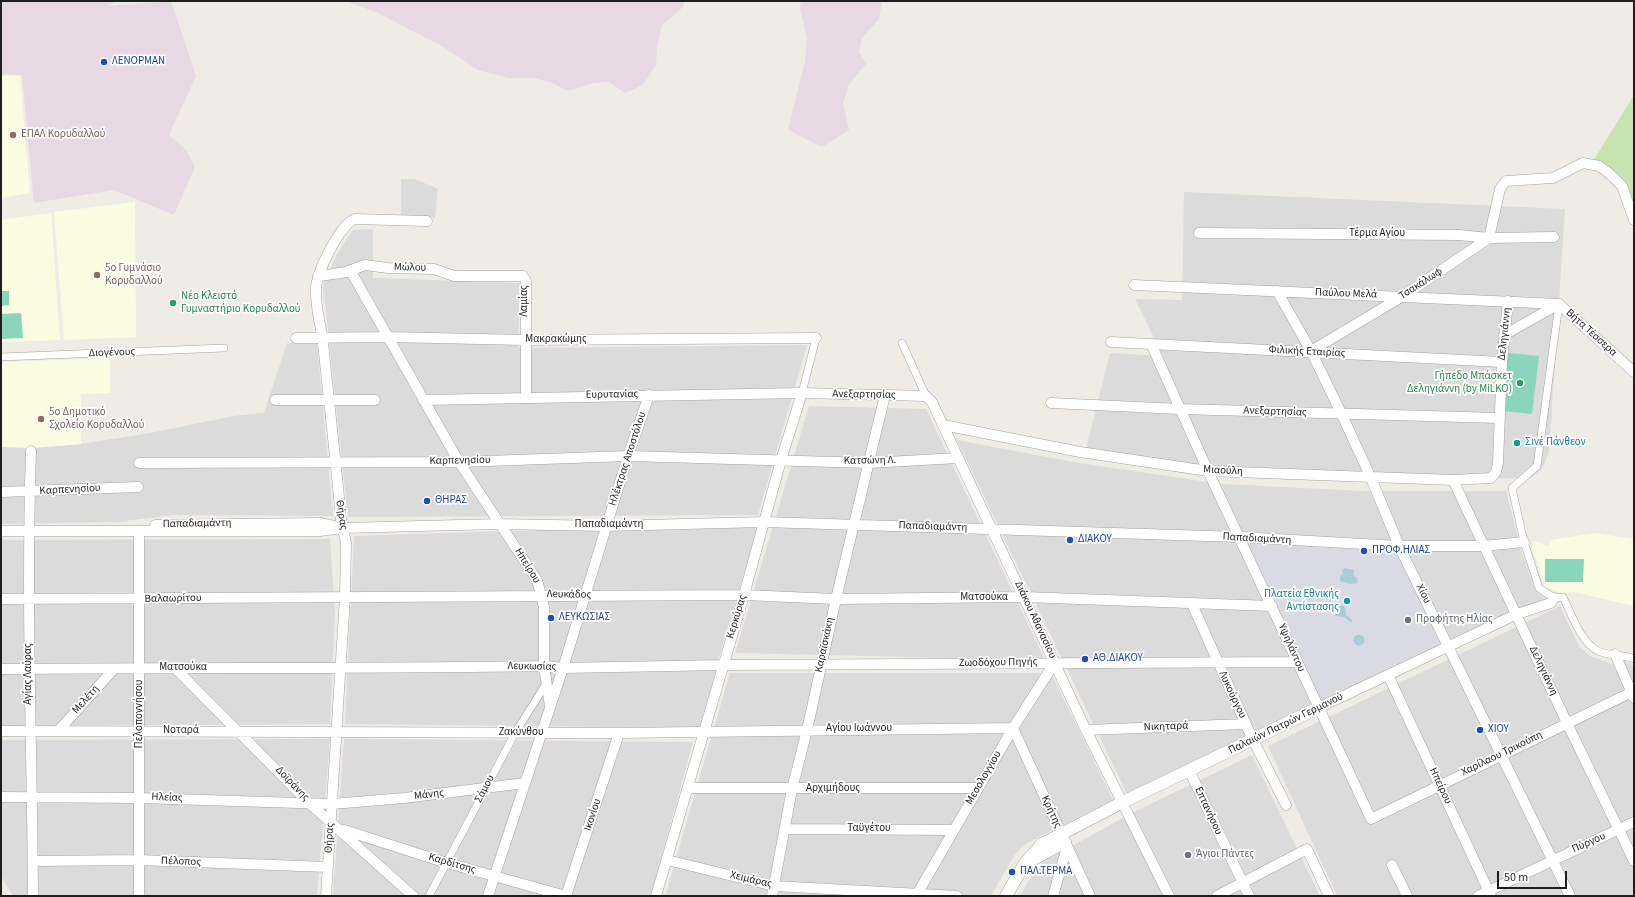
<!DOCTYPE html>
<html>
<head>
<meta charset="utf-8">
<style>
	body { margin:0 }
	#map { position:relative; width:1635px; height:897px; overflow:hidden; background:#eeece5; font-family:"Source Sans 3",sans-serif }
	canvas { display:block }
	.frame { position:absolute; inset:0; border:2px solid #1e1e1e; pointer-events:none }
	.scale { position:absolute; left:1497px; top:871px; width:70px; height:18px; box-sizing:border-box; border:2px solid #1e1e1e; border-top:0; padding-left:5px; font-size:12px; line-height:14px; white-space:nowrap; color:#1e1e1e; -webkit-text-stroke:3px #fff; paint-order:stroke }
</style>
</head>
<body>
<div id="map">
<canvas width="1635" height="897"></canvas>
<div class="frame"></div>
<div class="scale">50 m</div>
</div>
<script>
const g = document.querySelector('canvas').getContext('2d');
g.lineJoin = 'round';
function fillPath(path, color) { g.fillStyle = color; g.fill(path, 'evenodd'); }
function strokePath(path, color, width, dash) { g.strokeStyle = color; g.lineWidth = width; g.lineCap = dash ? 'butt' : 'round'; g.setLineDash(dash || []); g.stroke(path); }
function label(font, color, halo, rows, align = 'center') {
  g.font = font + ' "Source Sans 3",sans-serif'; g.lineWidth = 3.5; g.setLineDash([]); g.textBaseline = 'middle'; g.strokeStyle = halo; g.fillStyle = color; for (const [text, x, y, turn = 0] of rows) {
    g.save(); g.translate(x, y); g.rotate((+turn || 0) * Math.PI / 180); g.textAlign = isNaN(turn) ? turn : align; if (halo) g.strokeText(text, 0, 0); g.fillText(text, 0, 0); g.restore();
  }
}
fillPath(new Path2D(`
	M 401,179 L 415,179 L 438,189 L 435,218 L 401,216 Z
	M 1184,192 L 1565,209 L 1549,452 L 1542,469 L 1531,478 L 1446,479 L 1192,466 L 1086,449 L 1110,353 L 1163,356 L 1135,299 L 1182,300 Z
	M 373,229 L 373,278 L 520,283 L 518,348 L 807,345 L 758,515 L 348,517 L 323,285 L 337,254 L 353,230 Z
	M 287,343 L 317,344 L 333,516 L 175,515 L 115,522 L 1,524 L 1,447 L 32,448 L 81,444 L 150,433 L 234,416 L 264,413 Z
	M 809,406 L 926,409 L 1045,660 L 735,653 Z
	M 957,440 L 1079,463 L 1221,484 L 1363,491 L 1506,491 L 1521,550 L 1535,590 L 1549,600 L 1127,794 Z
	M 759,523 L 718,661 L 701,728 L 345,724 L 354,536 Z
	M 330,539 L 335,612 L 330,724 L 1,726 L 1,540 Z
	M 1560,606 L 1579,646 L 1590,656 L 1614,665 L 1623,660 L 1634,666 L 1634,896 L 1337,896 L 1268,746 Z
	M 730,673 L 1051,673 L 1113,800 L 1027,843 L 1015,854 L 991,896 L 665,896 Z
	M 330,739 L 317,896 L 13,896 L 1,876 L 1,740 Z
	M 344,739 L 693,742 L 651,896 L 333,896 Z
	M 1252,755 L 1320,896 L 1020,896 L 1034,872 L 1044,861 L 1134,812 Z`), '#dcdbdb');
fillPath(new Path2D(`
	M 1,1 L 116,1 L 108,6 L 171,1 L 196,76 L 169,135 L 187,151 L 195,167 L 174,215 L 114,190 L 34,203 L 22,75 L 1,74 Z
	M 346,1 L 684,1 L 683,7 L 662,25 L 657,47 L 656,65 L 643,85 L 625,93 L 609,82 L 594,83 L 567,91 L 553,83 L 534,78 L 509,78 L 478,70 L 442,46 L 378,13 Z
	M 801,1 L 882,1 L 879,19 L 862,38 L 859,52 L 866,64 L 849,84 L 843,103 L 849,130 L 822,147 L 788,130 L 805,61 L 807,38 L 800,8 Z`), '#e7d8e3');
fillPath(new Path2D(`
	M 1,76 L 20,76 L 30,193 L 1,198 Z
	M 135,202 L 136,337 L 64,340 L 54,212 Z
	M 51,213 L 60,340 L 1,342 L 1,220 Z
	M 110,358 L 110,393 L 81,394 L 81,444 L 32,448 L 1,447 L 1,362 Z
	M 1595,533 L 1634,539 L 1634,606 L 1574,592 L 1562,594 L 1545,586 L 1532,546 L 1534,541 L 1548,546 L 1550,540 Z`), '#fafce1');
fillPath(new Path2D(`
	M 1634,95 L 1634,206 L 1593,161 Z`), '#c7e3b0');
fillPath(new Path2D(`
	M 1,291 L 9,291 L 9,305 L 1,306 Z
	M 21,313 L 23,338 L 1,339 L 1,314 Z
	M 1508,353 L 1539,356 L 1532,414 L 1503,411 Z
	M 1545,559 L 1584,559 L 1583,582 L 1545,582 Z`), '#8bd5bd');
fillPath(new Path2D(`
	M 1263,548 L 1396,553 L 1438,640 L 1322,695 L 1256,561 Z`), '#dadae4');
fillPath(new Path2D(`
	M 1345,568 L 1354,570 L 1353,575 L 1358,579 L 1357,583 L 1350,584 L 1340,581 L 1340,576 L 1343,574 L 1342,570 Z
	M 1337,605 L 1341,605 L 1345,607 L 1346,615 L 1353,621 L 1351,622 L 1344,617 L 1336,616 L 1334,610 Z
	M1353.5 640a5.5 5.5 0 1 1 11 0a5.5 5.5 0 1 1-11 0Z`), '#aacbd7');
const pedestrian = new Path2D(`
	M 1559,304 L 1537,466 L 1512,488 L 1524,542 L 1539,588 L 1554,598 L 1563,597 C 1571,613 1581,643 1598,651 C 1609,656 1622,654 1634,659
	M 902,343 L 926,396
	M 1,357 L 224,348
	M 802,393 L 816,338
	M 429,896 L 515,733 L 546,684`);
const minor = new Path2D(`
	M 1199,233 L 1459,235 L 1489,238 L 1554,237
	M 350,270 L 459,462 L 537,580 L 544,607 L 544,666 L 550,706
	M 320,276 L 346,272 L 365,265 L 388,268 L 434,269 L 454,276 L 523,276 L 526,281 L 526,397
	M 1134,285 L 1559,304
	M 1277,291 L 1311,351 L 1342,415 L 1371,478 L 1399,546 L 1570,896
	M 1559,304 L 1634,372
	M 1504,335 L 1559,304
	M 296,338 L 388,337 L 525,340 L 816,338
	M 1111,342 L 1502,362
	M 1152,346 L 1208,471 L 1371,819 L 1634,691
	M 1311,351 L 1403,296 L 1489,238 L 1500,189 L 1506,181 L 1553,178 L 1583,163 L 1599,166 L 1610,174 L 1622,186 L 1634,220
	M 275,400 L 375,400
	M 423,400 L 802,393 L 926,396 L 932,402 L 1086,730 L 1169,896
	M 1051,403 L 1180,409 L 1499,418
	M 943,425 L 1080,452 L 1208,471 L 1453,480 L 1491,478 L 1496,472 L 1498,463 L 1502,362 L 1508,301
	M 31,451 C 26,599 32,748 33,896
	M 139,463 L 459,462 L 628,456 L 869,463 L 958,458
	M 1453,480 L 1567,723 L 1634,861
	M 1,492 L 138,487
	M 155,525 L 320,523 L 334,526
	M 1,531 L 320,531 L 342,528 L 499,524 L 606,526 L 764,522 L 1240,537 L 1399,546 L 1483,546 L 1524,542
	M 1,599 L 744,595 L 836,599 L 1024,597 L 1272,606
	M 1192,604 L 1253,740 L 1286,805
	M 1615,654 L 1634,698
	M 175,668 L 309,803 L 413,896
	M 1,669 C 182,667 363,669 544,666 L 563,668 L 723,665 L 1297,662
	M 1388,675 L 1491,896
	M 1318,708 L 1517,614 L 1551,603 L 1554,598
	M 1013,728 L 1090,896
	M 1086,730 L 1246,724
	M 1,731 L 619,733 L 1013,728
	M 58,731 L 114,669
	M 1189,770 L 1249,896
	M 688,788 L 978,788
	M 1,797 L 139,798 L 332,804 L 404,798 L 525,783
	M 785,829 L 953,830
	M 344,830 L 447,863 L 566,896
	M 667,860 L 774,886 L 957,896
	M 33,861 L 139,860 L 328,867
	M 1392,865 L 1407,896
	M 139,896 L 139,532
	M 326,896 L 345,597 L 346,543 L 341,520 C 336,461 329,402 323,343 C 321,325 315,306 316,289 C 316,273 340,224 355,219 L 427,221
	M 488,896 L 563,668 L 628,456 L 649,395
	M 566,896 L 619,733
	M 656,896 L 744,595 L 781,460 L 802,393
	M 772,896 L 792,789 L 807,730 L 836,599 L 885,395
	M 916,896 L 1013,728 L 1055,662
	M 1053,896 L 1067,847
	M 1217,896 L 1307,849 L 1329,896
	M 1478,896 L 1634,822`);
const tertiary = new Path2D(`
	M 1030,861 L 1065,842
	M 1006,896 L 1025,863 L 1042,844 L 1123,802 L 1318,708`);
strokePath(pedestrian, '#a2a2a2', 8);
strokePath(minor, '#a2a2a2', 11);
strokePath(tertiary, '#a2a2a2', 13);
strokePath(pedestrian, '#fff', 7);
strokePath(minor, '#fff', 10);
strokePath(tertiary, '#fff', 12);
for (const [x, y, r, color] of [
	[104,62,4,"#1a4fb4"],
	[13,135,4,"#8d6e63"],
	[97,275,4,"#8d6e63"],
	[173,303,4,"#2e9e5b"],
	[1520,383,4,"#2e9e5b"],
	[41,419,4,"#8d6e63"],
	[1517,443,4,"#0f9aa8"],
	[427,501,4,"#1a4fb4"],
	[1070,540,4,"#1a4fb4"],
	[1364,551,4,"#1a4fb4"],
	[1347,601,4,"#0f9aa8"],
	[551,618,4,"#1a4fb4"],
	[1408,620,4,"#6b7280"],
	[1085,659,4,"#1a4fb4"],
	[1480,730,4,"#1a4fb4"],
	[1188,855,4,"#6b7280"],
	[1012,872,4,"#1a4fb4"]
]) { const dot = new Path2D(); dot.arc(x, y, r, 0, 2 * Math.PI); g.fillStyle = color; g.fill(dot); strokePath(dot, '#fff', 1.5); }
label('11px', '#164399', '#fff', [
	["ΛΕΝΟΡΜΑΝ",112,62],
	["ΘΗΡΑΣ",435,501],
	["ΔΙΑΚΟΥ",1078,540],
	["ΠΡΟΦ.ΗΛΙΑΣ",1372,551],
	["ΛΕΥΚΩΣΙΑΣ",559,618],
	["ΑΘ.ΔΙΑΚΟΥ",1093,659],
	["ΧΙΟΥ",1488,730],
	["ΠΑΛ.ΤΕΡΜΑ",1020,872]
], 'left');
label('11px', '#785e54', '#fff', [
	["ΕΠΑΛ Κορυδαλλού",21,135],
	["5ο Γυμνάσιο",105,269],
	["Κορυδαλλού",105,282],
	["5ο Δημοτικό",49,413],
	["Σχολείο Κορυδαλλού",49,426]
], 'left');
label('11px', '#1e1e1e', '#fff', [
	["Τέρμα Αγίου",1377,234],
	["Μώλου",410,268,1],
	["Τσακάλωφ",1421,284,-33],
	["Παύλου Μελά",1346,294,2],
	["Λαμίας",525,301,-90],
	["Βήτα Τέσσερα",1591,333,42],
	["Δεληγιάννη",1505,334,-84],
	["Μακρακώμης",556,340],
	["Φιλικής Εταιρίας",1307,352,3],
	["Διογένους",112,353,-2],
	["Ευρυτανίας",612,395,-1],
	["Ανεξαρτησίας",864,395,1],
	["Ανεξαρτησίας",1275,412,2],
	["Ηλέκτρας Αποστόλου",628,459,-72],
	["Καρπενησίου",460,461,-1],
	["Κατσώνη Λ.",870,461,-1],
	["Μιαούλη",1223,471,3],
	["Καρπενησίου",70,490,-3],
	["Θήρας",341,515,81],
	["Παπαδιαμάντη",197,524,-1],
	["Παπαδιαμάντη",609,525],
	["Παπαδιαμάντη",933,527,2],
	["Παπαδιαμάντη",1257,539,3],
	["Ηπείρου",527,566,58],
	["Χίου",1423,594,63],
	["Λeυκάδος",569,595,1],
	["Ματσούκα",984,598],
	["Βαλαωρίτου",173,599,-1],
	["Κερκύρας",737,617,-73],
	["Διάκου Αθανασίου",1035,620,65],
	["Καραϊσκάκη",825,645,-78],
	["Υψηλάντου",1291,648,66],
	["Ζωοδόχου Πηγής",998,663,-1],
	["Λευκωσίας",532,667,1],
	["Ματσούκα",183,668],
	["Δεληγιάννη",1543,671,65],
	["Αγίας Λαύρας",29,674,-90],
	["Λυκούργου",1232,695,65],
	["Μελέτη",86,700,-48],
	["Πελοποννήσου",140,714,-90],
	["Παλαιών Πατρών Γερμανού",1286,724,-26],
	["Νικηταρά",1166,727,-2],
	["Αγίου Ιωάννου",859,729],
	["Νοταρά",181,731],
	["Ζακύνθου",521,733],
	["Χαρίλαου Τρικούπη",1502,754,-26],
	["Μεσολογγίου",984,778,-60],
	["Δοϊράνης",292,784,46],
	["Ηπείρου",1440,786,65],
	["Σάμου",485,789,-62],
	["Αρχιμήδους",833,789],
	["Μάνης",429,795,-7],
	["Ηλείας",167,798,2],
	["Επτανήσου",1208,811,65],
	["Κρήτης",1051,812,65],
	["Ικονίου",593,815,-72],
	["Ταϋγέτου",869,829],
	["Θήρας",330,838,-87],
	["Πύργου",1589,843,-24],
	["Πέλοπος",181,862,2],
	["Καρδίτσης",452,864,16],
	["Χειμάρας",751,880,13]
]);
label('11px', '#27864d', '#fff', [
	["Νέο Κλειστό",181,297],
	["Γυμναστήριο Κορυδαλλού",181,310],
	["Γήπεδο Μπάσκετ",1512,377,"right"],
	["Δεληγιάννη (by MiLKO)",1512,390,"right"]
], 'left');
label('11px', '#0d838f', '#fff', [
	["Σινέ Πάνθεον",1525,443],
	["Πλατεία Εθνικής",1339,595,"right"],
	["Αντίστασης",1339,608,"right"]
], 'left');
label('11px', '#5b616d', '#fff', [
	["Προφήτης Ηλίας",1416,620],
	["Άγιοι Πάντες",1196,855]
], 'left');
</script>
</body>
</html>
